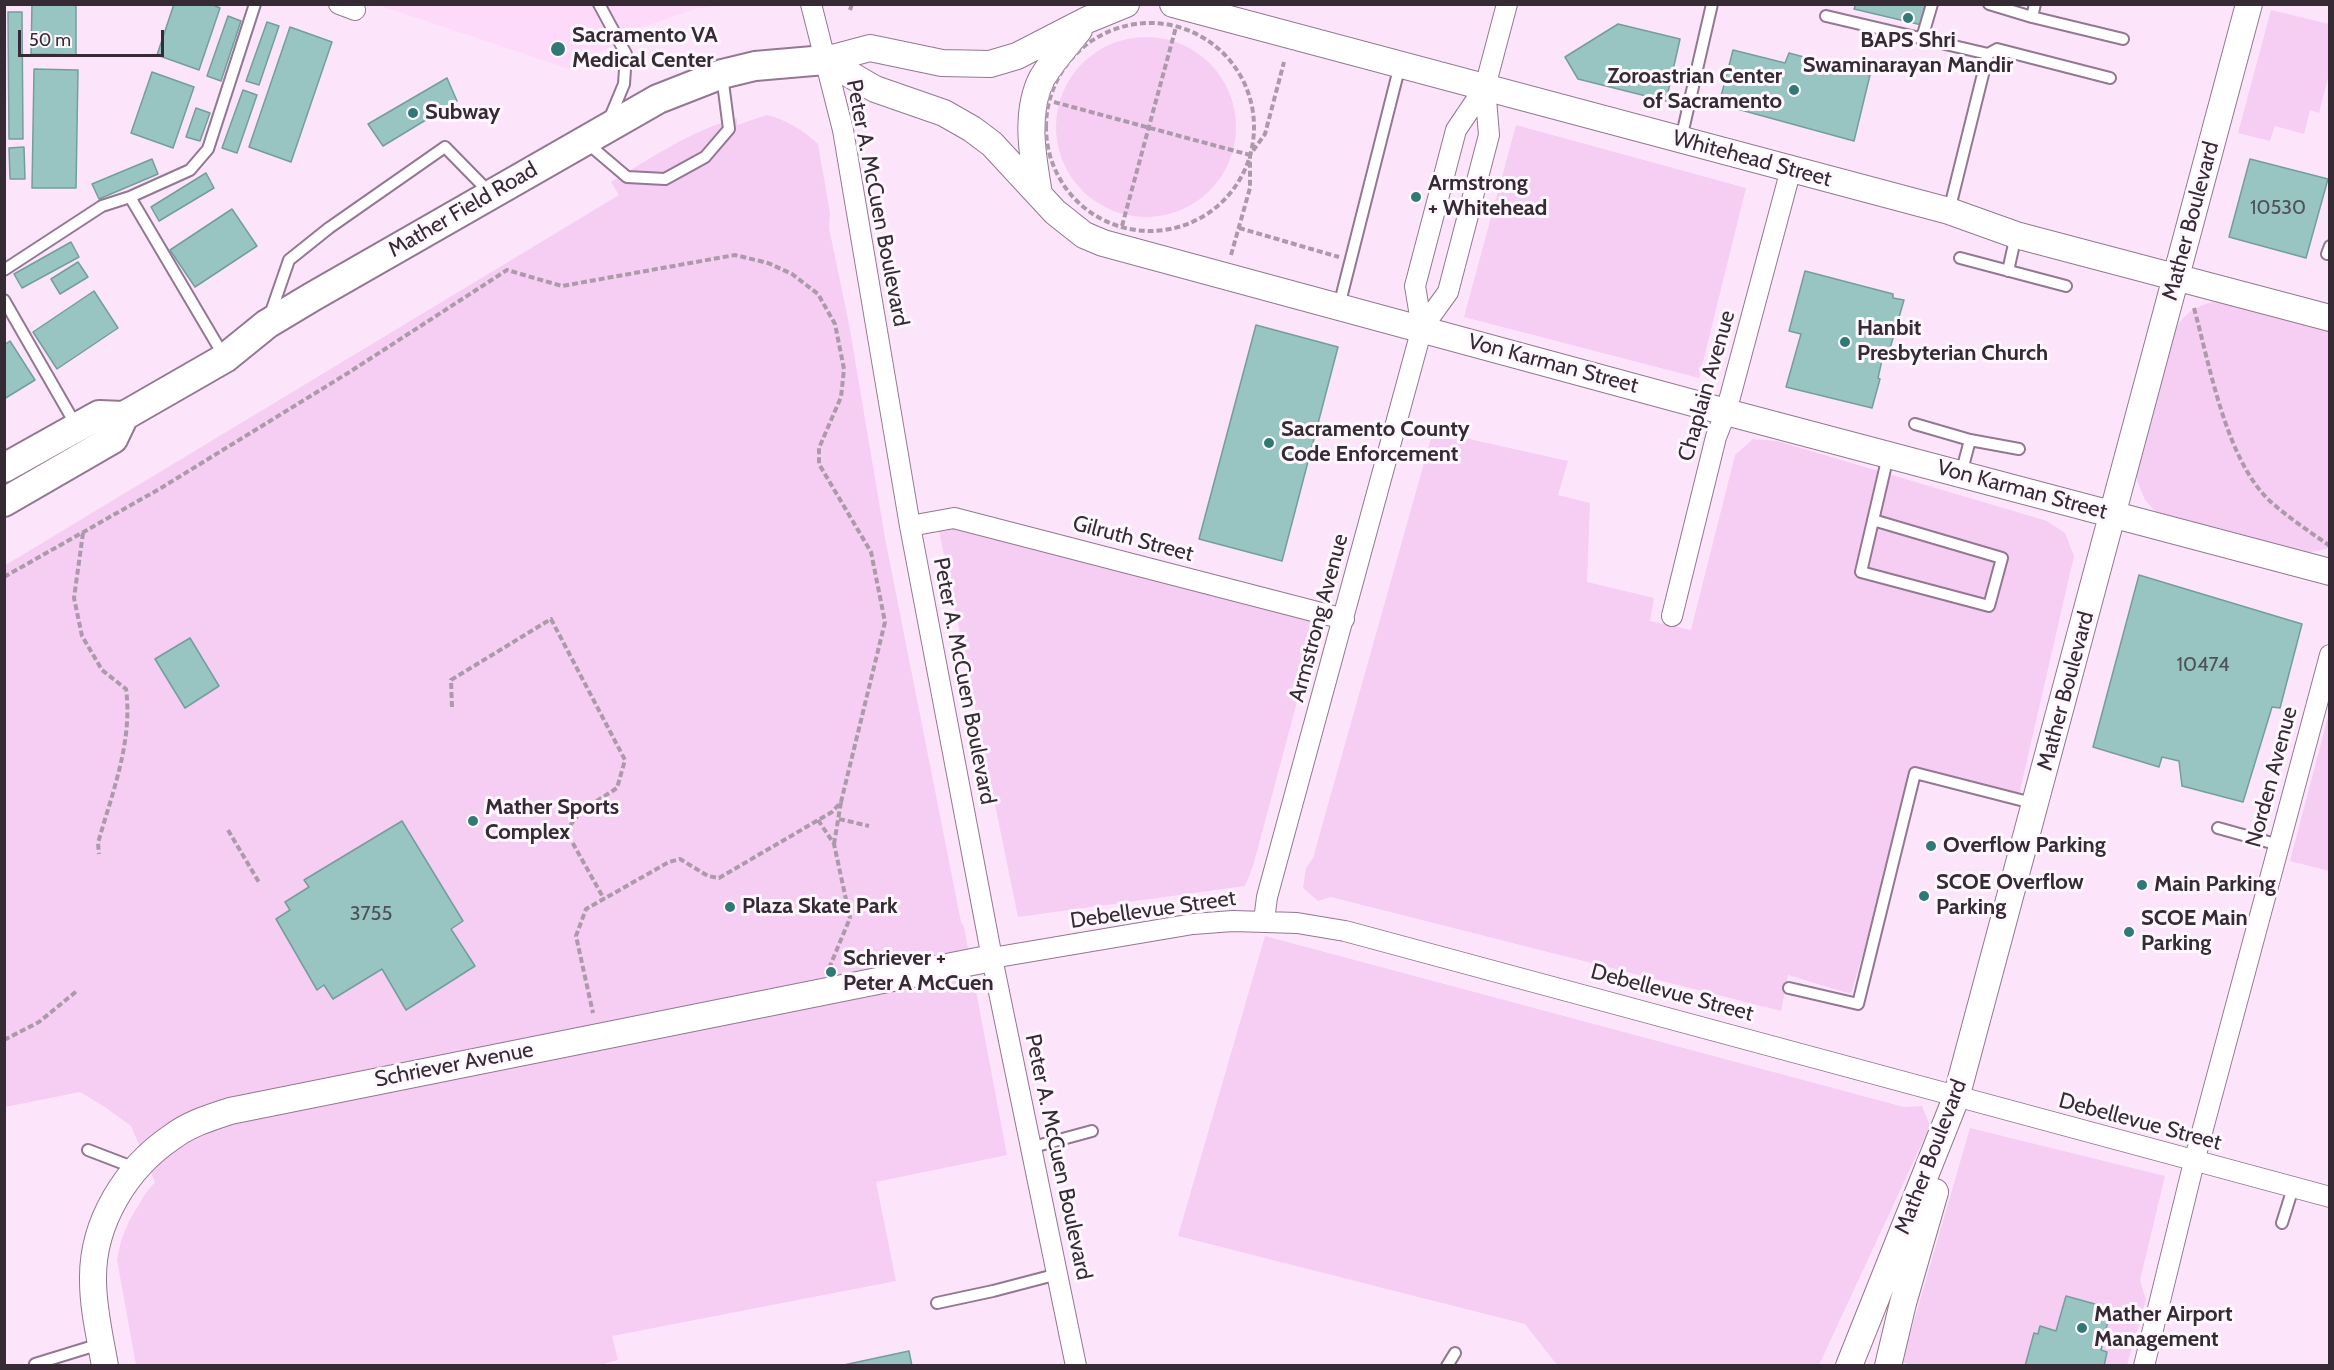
<!DOCTYPE html>
<html>
<head>
<meta charset="utf-8">
<style>
	body { margin:0 }
	#map { position:relative; width:2334px; height:1370px; overflow:hidden; background:#fce5fa; font-family:Cabin,sans-serif }
	canvas { display:block }
	.frame { position:absolute; inset:0; border:6px solid #362b35; pointer-events:none }
	.scale { position:absolute; left:18px; top:30px; width:146px; height:27px; box-sizing:border-box; border:3px solid #362b35; border-top:0; padding-left:8px; font-size:18px; line-height:21px; white-space:nowrap; color:#362b35; -webkit-text-stroke:4px #fef8fe; paint-order:stroke }
</style>
</head>
<body>
<div id="map">
<canvas width="2334" height="1370"></canvas>
<div class="frame"></div>
<div class="scale">50 m</div>
</div>
<script>
const g = document.querySelector('canvas').getContext('2d');
g.lineJoin = 'round';
function fillPath(path, color) { g.fillStyle = color; g.fill(path, 'evenodd'); }
function strokePath(path, color, width, dash) { g.strokeStyle = color; g.lineWidth = width; g.lineCap = dash ? 'butt' : 'round'; g.setLineDash(dash || []); g.stroke(path); }
function label(font, color, halo, rows, align = 'center') {
  g.font = font + ' Cabin,sans-serif'; g.lineWidth = 6; g.setLineDash([]); g.textBaseline = 'middle'; g.strokeStyle = halo; g.fillStyle = color; for (const [text, x, y, turn = 0] of rows) {
    g.save(); g.translate(x, y); g.rotate((+turn || 0) * Math.PI / 180); g.textAlign = isNaN(turn) ? turn : align; if (halo) g.strokeText(text, 0, 0); g.fillText(text, 0, 0); g.restore();
  }
}
fillPath(new Path2D(`
	M 378,5 L 727,5 L 695,9 L 641,28 L 572,70 Z`), '#fddafa');
fillPath(new Path2D(`
	M 2271,10 L 2329,24 L 2329,74 L 2319,113 L 2310,110 L 2304,134 L 2275,126 L 2270,141 L 2238,133 Z
	M1056 127a90 90 0 1 1 180 0a90 90 0 1 1-180 0Z
	M 767,115 C 787,120 803,130 818,144 L 830,213 L 829,228 L 849,324 L 885,538 L 961,922 L 964,927 L 1007,1155 L 876,1182 L 896,1281 L 612,1336 L 618,1360 L 600,1365 L 136,1365 L 117,1260 L 121,1241 L 129,1221 L 145,1194 L 155,1182 L 131,1126 L 105,1107 L 80,1092 L 5,1107 L 4,566 L 619,195 L 611,182 C 651,158 692,130 737,118 L 737,125 Z
	M 1516,125 L 1746,188 L 1699,378 L 1464,317 Z
	M 2213,302 L 2226,303 L 2329,331 L 2329,548 L 2308,553 L 2163,515 L 2154,510 L 2145,500 L 2137,480 L 2137,467 L 2171,338 C 2180,318 2191,307 2213,302 Z
	M 1433,431 L 1568,461 L 1558,495 L 1590,503 L 1587,582 L 1654,598 L 1650,621 L 1691,630 L 1735,455 L 1753,439 L 1777,441 L 2047,521 L 2065,533 L 2074,556 L 2018,799 L 1915,774 L 1851,994 L 1788,975 L 1781,1011 L 1331,897 L 1318,901 L 1303,888 L 1306,868 L 1313,858 Z
	M 937,521 L 1321,613 L 1253,866 L 1245,886 L 1018,917 Z
	M 2329,713 L 2329,871 L 2290,861 Z
	M 1265,936 L 1904,1107 L 1922,1106 L 1930,1126 L 1819,1365 L 1557,1365 L 1525,1324 L 1178,1236 Z
	M 1970,1128 L 2165,1176 L 2140,1280 L 2146,1300 L 2127,1365 L 1915,1366 L 1902,1362 Z`), '#f6cdf3');
const building = new Path2D(`
	M 32,4 L 76,4 L 76,55 L 31,54 Z
	M 174,4 L 211,4 L 220,8 L 199,70 L 157,55 Z
	M 1856,4 L 1929,4 L 1926,26 L 1854,9 Z
	M 8,12 L 22,12 L 23,139 L 9,139 Z
	M 228,16 L 241,21 L 221,81 L 207,76 Z
	M 267,22 L 279,26 L 259,85 L 246,81 Z
	M 1618,24 L 1680,39 L 1666,101 L 1578,79 L 1565,57 Z
	M 290,27 L 332,42 L 291,162 L 249,147 Z
	M 1733,50 L 1785,63 L 1789,53 L 1870,75 L 1854,141 L 1719,104 Z
	M 34,69 L 78,70 L 76,188 L 32,188 Z
	M 152,72 L 194,87 L 173,148 L 131,133 Z
	M 447,78 L 457,101 L 383,146 L 368,124 Z
	M 243,90 L 257,95 L 237,153 L 222,148 Z
	M 196,108 L 210,113 L 200,141 L 186,137 Z
	M 24,147 L 25,179 L 10,179 L 9,148 Z
	M 152,159 L 158,174 L 99,199 L 92,184 Z
	M 2250,159 L 2328,179 L 2306,258 L 2229,237 Z
	M 206,173 L 214,188 L 159,221 L 151,207 Z
	M 232,209 L 257,246 L 195,287 L 170,250 Z
	M 71,242 L 79,257 L 22,288 L 14,274 Z
	M 78,262 L 88,277 L 60,294 L 51,279 Z
	M 1805,271 L 1893,294 L 1893,298 L 1904,300 L 1889,352 L 1884,351 L 1878,378 L 1880,379 L 1872,408 L 1786,387 L 1801,334 L 1789,331 Z
	M 94,291 L 118,328 L 57,369 L 33,332 Z
	M 1256,325 L 1338,347 L 1282,561 L 1199,539 Z
	M 10,341 L 35,380 L 4,399 L 4,345 Z
	M 2139,575 L 2302,624 L 2280,708 L 2272,707 L 2243,802 L 2182,786 L 2179,761 L 2162,757 L 2159,767 L 2093,747 Z
	M 190,638 L 219,686 L 185,708 L 155,659 Z
	M 402,821 L 463,921 L 451,929 L 475,966 L 406,1010 L 382,969 L 333,999 L 324,985 L 317,990 L 276,919 L 290,910 L 285,902 L 309,887 L 304,880 Z
	M 2066,1296 L 2102,1306 L 2100,1311 L 2110,1313 L 2101,1350 L 2107,1352 L 2104,1366 L 2025,1366 L 2034,1333 L 2038,1334 L 2040,1326 L 2056,1331 Z
	M 909,1351 L 912,1366 L 839,1366 Z`);
fillPath(building, '#98c4c1');
strokePath(building, '#739e9b', 1.5);
const service = new Path2D(`
	M 599,4 L 626,54 L 624,84 L 609,120
	M 1989,4 L 2032,17 L 2035,4
	M 1826,16 L 1988,54 L 1997,49 L 2110,78
	M 2032,17 L 2123,39
	M 1922,38 L 1932,4
	M 1681,139 L 1712,4
	M 587,143 L 627,177 L 665,179 L 705,157 L 729,129 L 722,75
	M 1949,211 L 1988,54
	M 2327,254 L 2330,246
	M 1960,258 L 2066,286
	M 4,270 L 102,206 L 130,197
	M 2008,271 L 2016,235
	M 4,300 L 77,427
	M 1339,306 L 1400,65
	M 270,315 L 289,260 L 329,228 L 445,147 L 491,194
	M 225,358 L 130,197 L 190,170 L 208,149 L 255,4
	M 1915,424 L 1970,440 L 2019,449
	M 1961,474 L 1970,440
	M 1873,520 L 2002,558 L 1989,606 L 1861,572 L 1888,456
	M 2218,828 L 2279,845
	M 1789,988 L 1858,1004 L 1915,773 L 2036,804
	M 1033,1147 L 1092,1131
	M 88,1150 L 135,1168
	M 2282,1223 L 2293,1188
	M 937,1303 L 993,1291 L 1058,1274
	M 35,1364 L 100,1344
	M 1447,1366 L 1455,1353`);
const minor = new Path2D(`
	M 339,4 L 355,10
	M 811,4 L 843,130 L 910,526 L 992,958 L 1076,1366
	M 1422,328 L 1415,286 L 1456,130 L 1485,87
	M 910,526 L 954,518 L 1344,619
	M 1672,616 L 1716,437 L 1726,412 L 1791,169
	M 1264,921 L 1267,897 L 1422,328 L 1448,292 L 1489,135 L 1485,87 L 1507,4
	M 992,958 L 1193,924 L 1233,921 L 1297,923 L 1345,931 L 2330,1197
	M 2144,1366 L 2194,1162 L 2330,655`);
const tertiary = new Path2D(`
	M 1173,4 L 1949,211 L 2016,235 L 2330,318
	M 825,60 L 875,89 L 944,113 L 972,129 L 992,144 L 1055,212 L 1084,235 L 1103,243 L 1726,412 L 2330,572
	M 825,60 L 870,48 L 942,63 L 990,64 L 1017,56 L 1087,20 L 1126,4
	M 1039,194 C 1033,158 1024,113 1042,78 C 1052,61 1067,45 1079,30
	M 105,1366 C 100,1337 93,1309 93,1280 C 92,1223 126,1168 172,1137 C 189,1124 209,1118 230,1111 L 992,958
	M 1849,1366 L 1956,1098 L 2249,4
	M 1888,1366 L 1903,1303 L 1935,1192`);
const secondary = new Path2D(`
	M 4,468 L 99,415 L 124,416 L 225,358 L 267,324 L 312,297 L 658,99 L 722,74 L 755,66 L 825,60
	M 4,502 L 113,439 L 124,416`);
strokePath(service, '#927890', 14);
strokePath(minor, '#927890', 22);
strokePath(tertiary, '#927890', 28);
strokePath(secondary, '#927890', 32);
strokePath(new Path2D(`
	M 850,10 L 852,4
	M1046 127a104 104 0 1 1 208 0a104 104 0 1 1-208 0Z
	M 1054,102 L 1250,155
	M 1122,226 L 1176,27
	M 1239,228 L 1339,257
	M 1231,255 L 1250,188 L 1250,155 L 1265,134 L 1284,62
	M 2194,308 C 2210,366 2226,461 2271,502 C 2289,518 2310,532 2330,546
	M 83,533 L 74,598 L 82,636 L 102,670 L 126,689 C 133,742 112,793 98,843 L 99,854
	M 4,577 L 161,488 L 348,373 L 507,270 L 562,286 L 735,255 L 768,263 L 792,274 L 818,294 L 835,324 L 844,369 L 841,397 L 819,448 L 819,464 L 871,552 L 885,622 L 841,802 L 832,812 L 719,878 L 708,876 L 680,859 L 669,862 L 586,909 L 576,936 L 593,1013
	M 452,707 L 451,680 L 551,619 L 625,760 L 617,788 L 581,811 L 566,831 L 604,899
	M 839,819 L 869,826
	M 818,820 L 834,844 L 850,918 L 830,966
	M 228,830 L 260,884
	M 834,844 L 841,802
	M 4,1040 L 39,1022 L 78,990`), '#ac9aab', 4, [6, 3]);
strokePath(service, '#fff', 10);
strokePath(minor, '#fff', 20);
strokePath(tertiary, '#fff', 26);
strokePath(secondary, '#fff', 28);
for (const [x, y, r, color] of [
	[1908,18,6,"#307976"],
	[558,49,8,"#307976"],
	[1794,90,6,"#307976"],
	[413,113,6,"#307976"],
	[1416,197,6,"#307976"],
	[1845,342,6,"#307976"],
	[1269,443,6,"#307976"],
	[473,821,6,"#307976"],
	[1931,846,6,"#307976"],
	[2142,885,6,"#307976"],
	[1924,896,6,"#307976"],
	[730,907,6,"#307976"],
	[2129,932,6,"#307976"],
	[831,972,6,"#307976"],
	[2082,1328,6,"#307976"]
]) { const dot = new Path2D(); dot.arc(x, y, r, 0, 2 * Math.PI); g.fillStyle = color; g.fill(dot); strokePath(dot, '#fef8fe', 2); }
label('20px', '#4e5158', null, [
	["10530",2278,208],
	["10474",2203,665],
	["3755",371,914]
]);
label('bold 22px', '#362b35', '#fef8fe', [
	["Sacramento VA",572,36],
	["Medical Center",572,61],
	["BAPS Shri",1908,41,"center"],
	["Swaminarayan Mandir",1908,66,"center"],
	["Zoroastrian Center",1782,77,"right"],
	["of Sacramento",1782,102,"right"],
	["Subway",425,113],
	["Armstrong",1428,184],
	["+ Whitehead",1428,209],
	["Hanbit",1857,329],
	["Presbyterian Church",1857,354],
	["Sacramento County",1281,430],
	["Code Enforcement",1281,455],
	["Mather Sports",485,808],
	["Complex",485,833],
	["Overflow Parking",1943,846],
	["SCOE Overflow",1936,883],
	["Parking",1936,908],
	["Main Parking",2154,885],
	["Plaza Skate Park",742,907],
	["SCOE Main",2141,919],
	["Parking",2141,944],
	["Schriever +",843,959],
	["Peter A McCuen",843,984],
	["Mather Airport",2094,1315],
	["Management",2094,1340]
], 'left');
label('22px', '#362b35', '#fef8fe', [
	["Whitehead Street",1752,159,15],
	["Peter A. McCuen Boulevard",877,203,79],
	["Mather Field Road",463,210,-30],
	["Mather Boulevard",2191,221,-75],
	["Von Karman Street",1553,364,15],
	["Chaplain Avenue",1707,386,-74],
	["Von Karman Street",2022,490,15],
	["Gilruth Street",1133,539,15],
	["Armstrong Avenue",1319,618,-75],
	["Peter A. McCuen Boulevard",964,681,79],
	["Mather Boulevard",2066,691,-75],
	["Norden Avenue",2272,777,-75],
	["Debellevue Street",1153,910,-8],
	["Debellevue Street",1672,993,15],
	["Schriever Avenue",454,1065,-11],
	["Debellevue Street",2140,1122,15],
	["Peter A. McCuen Boulevard",1058,1157,78],
	["Mather Boulevard",1931,1157,-69]
]);
</script>
</body>
</html>
